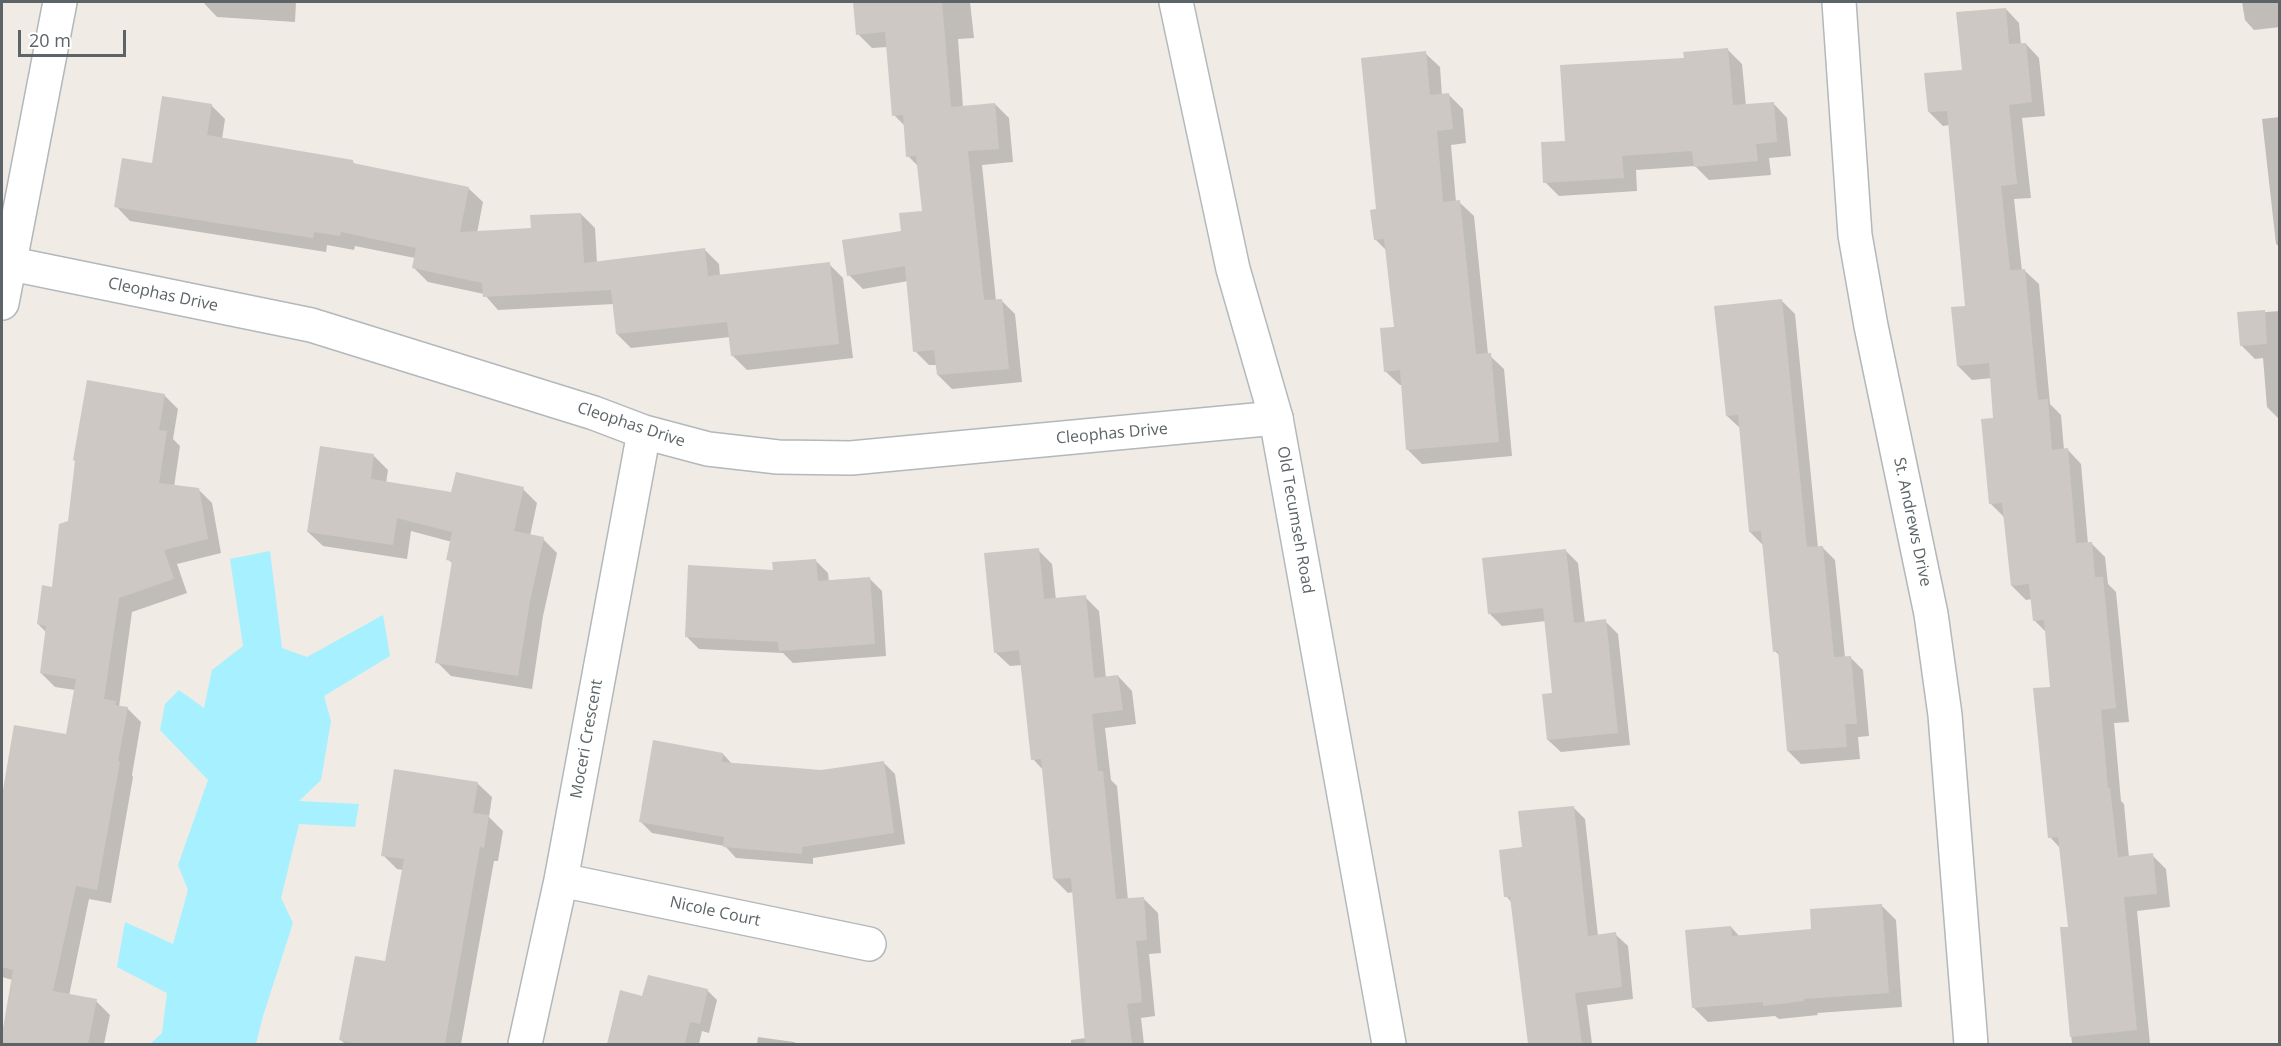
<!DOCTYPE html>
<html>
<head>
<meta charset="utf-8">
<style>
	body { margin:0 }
	#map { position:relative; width:2281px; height:1046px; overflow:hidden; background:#f0ebe5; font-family:"Open Sans",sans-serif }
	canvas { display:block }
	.frame { position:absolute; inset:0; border:3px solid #5c6467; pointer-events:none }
	.scale { position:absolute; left:18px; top:30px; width:108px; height:27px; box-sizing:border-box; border:3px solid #5c6467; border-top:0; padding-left:8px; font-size:18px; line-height:21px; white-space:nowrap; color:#5c6467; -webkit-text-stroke:4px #fff; paint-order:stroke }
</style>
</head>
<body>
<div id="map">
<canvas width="2281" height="1046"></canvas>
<div class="frame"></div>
<div class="scale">20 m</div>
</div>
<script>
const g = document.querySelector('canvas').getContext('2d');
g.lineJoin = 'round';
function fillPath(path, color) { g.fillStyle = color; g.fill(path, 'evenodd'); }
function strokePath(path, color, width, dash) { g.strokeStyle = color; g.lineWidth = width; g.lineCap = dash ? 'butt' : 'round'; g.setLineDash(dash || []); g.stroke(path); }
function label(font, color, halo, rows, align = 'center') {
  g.font = font + ' "Open Sans",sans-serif'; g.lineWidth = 4.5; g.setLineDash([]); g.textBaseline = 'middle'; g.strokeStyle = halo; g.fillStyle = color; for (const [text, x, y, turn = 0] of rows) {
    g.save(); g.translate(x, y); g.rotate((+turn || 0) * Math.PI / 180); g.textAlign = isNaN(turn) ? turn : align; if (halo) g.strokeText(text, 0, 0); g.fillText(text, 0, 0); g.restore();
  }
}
fillPath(new Path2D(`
	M 270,551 L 282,648 L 307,657 L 383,615 L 390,656 L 324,696 L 331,721 L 321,780 L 299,801 L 359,804 L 355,827 L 299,824 L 281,898 L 293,923 L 263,1016 L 256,1044 L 150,1044 L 162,1033 L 167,993 L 117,967 L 125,922 L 173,944 L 188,890 L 178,865 L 208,780 L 160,730 L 165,704 L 179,690 L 204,708 L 212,670 L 243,646 L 230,559 Z`), '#a6f0ff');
fillPath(new Path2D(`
	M 203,2 L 296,2 L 295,22 L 217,17 Z
	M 854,2 L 970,2 L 974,38 L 958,39 L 963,107 L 995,104 L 1009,118 L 1013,162 L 982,165 L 996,301 L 1001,300 L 1015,314 L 1022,382 L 952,389 L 938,375 L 937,365 L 929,365 L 915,351 L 908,281 L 863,289 L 849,275 L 903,232 L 924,212 L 919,167 L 908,156 L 906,127 L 894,115 L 888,47 L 872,48 L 858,34 Z
	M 2242,2 L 2280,2 L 2280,27 L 2254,30 L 2245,20 Z
	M 2006,9 L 2019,23 L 2021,45 L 2026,44 L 2039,58 L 2045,116 L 2022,118 L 2031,198 L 2014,199 L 2022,271 L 2025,271 L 2039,284 L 2050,404 L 2061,415 L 2064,450 L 2068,450 L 2081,464 L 2088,544 L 2091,543 L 2105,557 L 2108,584 L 2116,592 L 2129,722 L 2114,723 L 2121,801 L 2124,804 L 2129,858 L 2152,855 L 2166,869 L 2170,907 L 2137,911 L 2150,1044 L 2072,1044 L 2061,929 L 2069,928 L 2061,849 L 2050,837 L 2052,688 L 2046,632 L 2034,620 L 2032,599 L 2026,600 L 2012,586 L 2005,518 L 1990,503 L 1995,419 L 1992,378 L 1972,380 L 1958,366 L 1966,308 L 1950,125 L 1943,126 L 1929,112 L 1963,71 Z
	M 1728,50 L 1742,64 L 1746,106 L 1773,103 L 1787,118 L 1791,156 L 1769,158 L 1771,175 L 1709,180 L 1695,166 L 1636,170 L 1637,191 L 1559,196 L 1545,182 L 1566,142 L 1685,59 Z
	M 1425,53 L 1440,67 L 1442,96 L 1449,95 L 1463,109 L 1466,143 L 1451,145 L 1456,202 L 1459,202 L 1474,216 L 1488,354 L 1504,369 L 1512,456 L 1422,464 L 1408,450 L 1402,385 L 1400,385 L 1385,371 L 1395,328 L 1387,251 L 1375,239 L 1377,210 Z
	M 211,105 L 225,119 L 222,139 L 353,162 L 356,165 L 468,188 L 483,202 L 477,233 L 533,230 L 581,214 L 595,228 L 597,263 L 705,250 L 719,264 L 720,276 L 829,264 L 843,278 L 853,358 L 747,370 L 732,355 L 730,337 L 631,348 L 617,334 L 614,304 L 498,310 L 484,294 L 428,282 L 414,268 L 415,258 L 355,246 L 354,250 L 327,245 L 326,252 L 130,221 L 116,206 Z
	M 2280,117 L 2280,247 L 2276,244 L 2262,119 Z
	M 1781,300 L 1795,314 L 1818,548 L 1822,547 L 1835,560 L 1845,657 L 1850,657 L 1863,670 L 1869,736 L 1858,737 L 1860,759 L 1801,764 L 1788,751 L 1780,656 L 1775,651 L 1764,546 L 1750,532 L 1741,429 L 1727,416 Z
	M 2280,311 L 2280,420 L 2267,407 L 2263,358 L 2255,359 L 2241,345 L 2238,314 Z
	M 164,395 L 178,409 L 173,439 L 180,446 L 174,487 L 198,489 L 212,503 L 221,553 L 177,564 L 187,593 L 132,612 L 119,707 L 127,708 L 141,722 L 132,775 L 133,777 L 111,903 L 89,899 L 69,996 L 96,1001 L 110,1015 L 104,1044 L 2,1044 L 2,1028 L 4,1028 L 13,980 L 2,977 L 2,801 L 16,727 L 67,736 L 75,690 L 55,687 L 41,673 L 47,633 L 38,624 L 53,588 L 69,522 Z
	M 374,456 L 388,470 L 386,483 L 453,493 L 523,489 L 537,503 L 530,536 L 543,539 L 557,553 L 543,616 L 532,689 L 451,676 L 437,662 L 453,564 L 448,559 L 452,542 L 411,531 L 407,559 L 323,546 L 308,532 Z
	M 1038,550 L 1052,564 L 1056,600 L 1085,597 L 1099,611 L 1106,678 L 1118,676 L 1132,691 L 1136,724 L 1105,728 L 1111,780 L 1117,786 L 1128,900 L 1143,898 L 1158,913 L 1161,953 L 1149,954 L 1155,1016 L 1141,1018 L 1144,1044 L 1071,1044 L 1071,1040 L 1086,1038 L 1074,892 L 1068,893 L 1054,879 L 1044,771 L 1033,759 L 1022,665 L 1010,666 L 995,652 Z
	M 1566,551 L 1578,563 L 1585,623 L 1605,621 L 1618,634 L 1630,745 L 1561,752 L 1548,740 L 1554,694 L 1546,621 L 1502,626 L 1489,613 Z
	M 815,560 L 828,573 L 829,582 L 870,579 L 882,591 L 886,656 L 793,663 L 783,653 L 699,649 L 687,637 L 774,571 Z
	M 723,754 L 733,765 L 821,772 L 883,762 L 895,774 L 905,844 L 813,858 L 813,864 L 736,858 L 725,846 L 652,833 L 640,821 Z
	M 477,783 L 492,797 L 489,817 L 503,831 L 498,861 L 494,861 L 461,1044 L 345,1044 L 341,1040 L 386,963 L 403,870 L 397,869 L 383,855 Z
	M 1573,807 L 1585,819 L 1598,936 L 1615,934 L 1628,946 L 1633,999 L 1587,1005 L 1592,1044 L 1529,1044 L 1513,904 L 1506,896 L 1523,849 Z
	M 1882,906 L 1896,920 L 1902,1007 L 1817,1013 L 1818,1015 L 1779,1019 L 1775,1016 L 1708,1022 L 1694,1008 L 1731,927 L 1740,937 L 1813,931 Z
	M 707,990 L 717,1000 L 709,1033 L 702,1031 L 699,1044 L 609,1044 L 611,1035 L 643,998 Z
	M 758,1037 L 794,1042 L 797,1044 L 757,1044 Z`), '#0003');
fillPath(new Path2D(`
	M 853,2 L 942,2 L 951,107 L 995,103 L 999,149 L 968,151 L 984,300 L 1002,299 L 1009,369 L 937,375 L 934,350 L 913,352 L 905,266 L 847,276 L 842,240 L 901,231 L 899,213 L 922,211 L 916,156 L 906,157 L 903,115 L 892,116 L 885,32 L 856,35 Z
	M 2006,8 L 2009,44 L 2026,43 L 2032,102 L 2009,105 L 2017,184 L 2001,186 L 2010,270 L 2025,269 L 2038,400 L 2048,399 L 2052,450 L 2068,448 L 2076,543 L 2092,542 L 2095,577 L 2103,577 L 2116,708 L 2101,710 L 2108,788 L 2110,788 L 2118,857 L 2153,853 L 2157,894 L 2124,897 L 2137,1030 L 2070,1037 L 2060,927 L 2068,927 L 2058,837 L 2048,838 L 2033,688 L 2050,687 L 2044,620 L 2033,621 L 2029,584 L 2011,586 L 2002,503 L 1989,504 L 1981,419 L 1993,418 L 1989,363 L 1957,366 L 1951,307 L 1965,306 L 1947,111 L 1928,112 L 1924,73 L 1962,70 L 1956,12 Z
	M 1728,48 L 1733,105 L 1774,102 L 1777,142 L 1756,144 L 1758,161 L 1694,167 L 1692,151 L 1622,156 L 1624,178 L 1543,183 L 1541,142 L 1565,141 L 1560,65 L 1684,58 L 1683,52 Z
	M 1426,51 L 1430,95 L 1449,93 L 1453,129 L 1437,131 L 1443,202 L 1460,200 L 1476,354 L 1491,353 L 1499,442 L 1406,450 L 1400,370 L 1384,372 L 1380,328 L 1394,327 L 1384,239 L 1374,240 L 1370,210 L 1376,209 L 1361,58 Z
	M 162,96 L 212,104 L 207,135 L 353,160 L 353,163 L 469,187 L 460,232 L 531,228 L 530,215 L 581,213 L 584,263 L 705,248 L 708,276 L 830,262 L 839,344 L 731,356 L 727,322 L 616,334 L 611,290 L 483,297 L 482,283 L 412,268 L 416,248 L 341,232 L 340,236 L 314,232 L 313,238 L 114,207 L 122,158 L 152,163 Z
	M 1782,299 L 1807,547 L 1823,546 L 1834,657 L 1851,656 L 1857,724 L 1845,724 L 1847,747 L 1787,751 L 1778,651 L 1773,652 L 1761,531 L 1749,532 L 1738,415 L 1726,416 L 1714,306 Z
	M 2265,310 L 2267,344 L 2240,346 L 2237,312 Z
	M 87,380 L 165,394 L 159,430 L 167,431 L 159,483 L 199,488 L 208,539 L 164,550 L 174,579 L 119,598 L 104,699 L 116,701 L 115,705 L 128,707 L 118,761 L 120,762 L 97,890 L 76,886 L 53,991 L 97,999 L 88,1044 L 2,1044 L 2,1034 L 13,970 L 2,967 L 2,796 L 14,725 L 66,734 L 76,679 L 40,673 L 46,626 L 37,624 L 42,585 L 52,587 L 59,524 L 68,521 L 75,461 L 73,460 Z
	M 320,446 L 374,454 L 371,479 L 451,492 L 456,472 L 524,487 L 514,531 L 544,537 L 530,601 L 518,676 L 435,663 L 452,561 L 446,560 L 452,532 L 397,518 L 393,545 L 307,532 Z
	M 1039,548 L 1044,599 L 1086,595 L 1094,678 L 1118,675 L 1123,710 L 1092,714 L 1098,771 L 1103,771 L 1116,899 L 1144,897 L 1147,940 L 1136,941 L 1142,1002 L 1127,1004 L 1132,1044 L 1085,1044 L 1071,878 L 1053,879 L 1041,759 L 1031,760 L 1019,650 L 994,653 L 984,553 Z
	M 1566,549 L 1574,623 L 1606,619 L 1618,733 L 1547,740 L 1542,694 L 1552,693 L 1543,608 L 1488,614 L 1482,558 Z
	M 816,559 L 818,581 L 870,577 L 875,644 L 779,651 L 778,642 L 685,637 L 688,565 L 773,570 L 772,562 Z
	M 653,740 L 723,753 L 722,762 L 821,770 L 884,761 L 894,833 L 802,847 L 802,854 L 723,847 L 724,837 L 639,822 Z
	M 394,769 L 478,782 L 473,813 L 489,815 L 484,848 L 480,847 L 445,1044 L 360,1044 L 339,1040 L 355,956 L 385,961 L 404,859 L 381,856 Z
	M 1574,806 L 1588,936 L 1616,932 L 1622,987 L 1575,993 L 1582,1044 L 1528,1044 L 1510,897 L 1504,897 L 1499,850 L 1522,847 L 1518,811 Z
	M 1882,904 L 1889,993 L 1804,999 L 1804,1001 L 1763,1006 L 1763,1002 L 1692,1008 L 1685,930 L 1731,926 L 1732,936 L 1811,929 L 1810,909 Z
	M 648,975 L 708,989 L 700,1024 L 690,1022 L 685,1044 L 607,1044 L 620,990 L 642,996 Z`), '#cdc8c4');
const minor = new Path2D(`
	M 1839,2 L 1855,235 L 1871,326 L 1931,614 L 1945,715 L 1971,1044
	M 2,262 L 311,325 L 594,413 L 644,432 L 708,449 L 778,457 L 851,458 L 1276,418
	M 2,303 L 60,2
	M 561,880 L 869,944
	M 525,1044 L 561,880 L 644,432`);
const secondary = new Path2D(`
	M 1176,2 L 1233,269 L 1276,418 L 1389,1044`);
strokePath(minor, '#b2b8bb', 36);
strokePath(secondary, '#b3babe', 36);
strokePath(minor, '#fff', 33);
strokePath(secondary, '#fff', 33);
label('16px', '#5c6467', '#fff', [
	["Cleophas Drive",163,295,12],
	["Cleophas Drive",631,425,18],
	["Cleophas Drive",1112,434,-5],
	["Old Tecumseh Road",1295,520,80],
	["St. Andrews Drive",1912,522,78],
	["Moceri Crescent",587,739,-80],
	["Nicole Court",715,912,12]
]);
</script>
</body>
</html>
